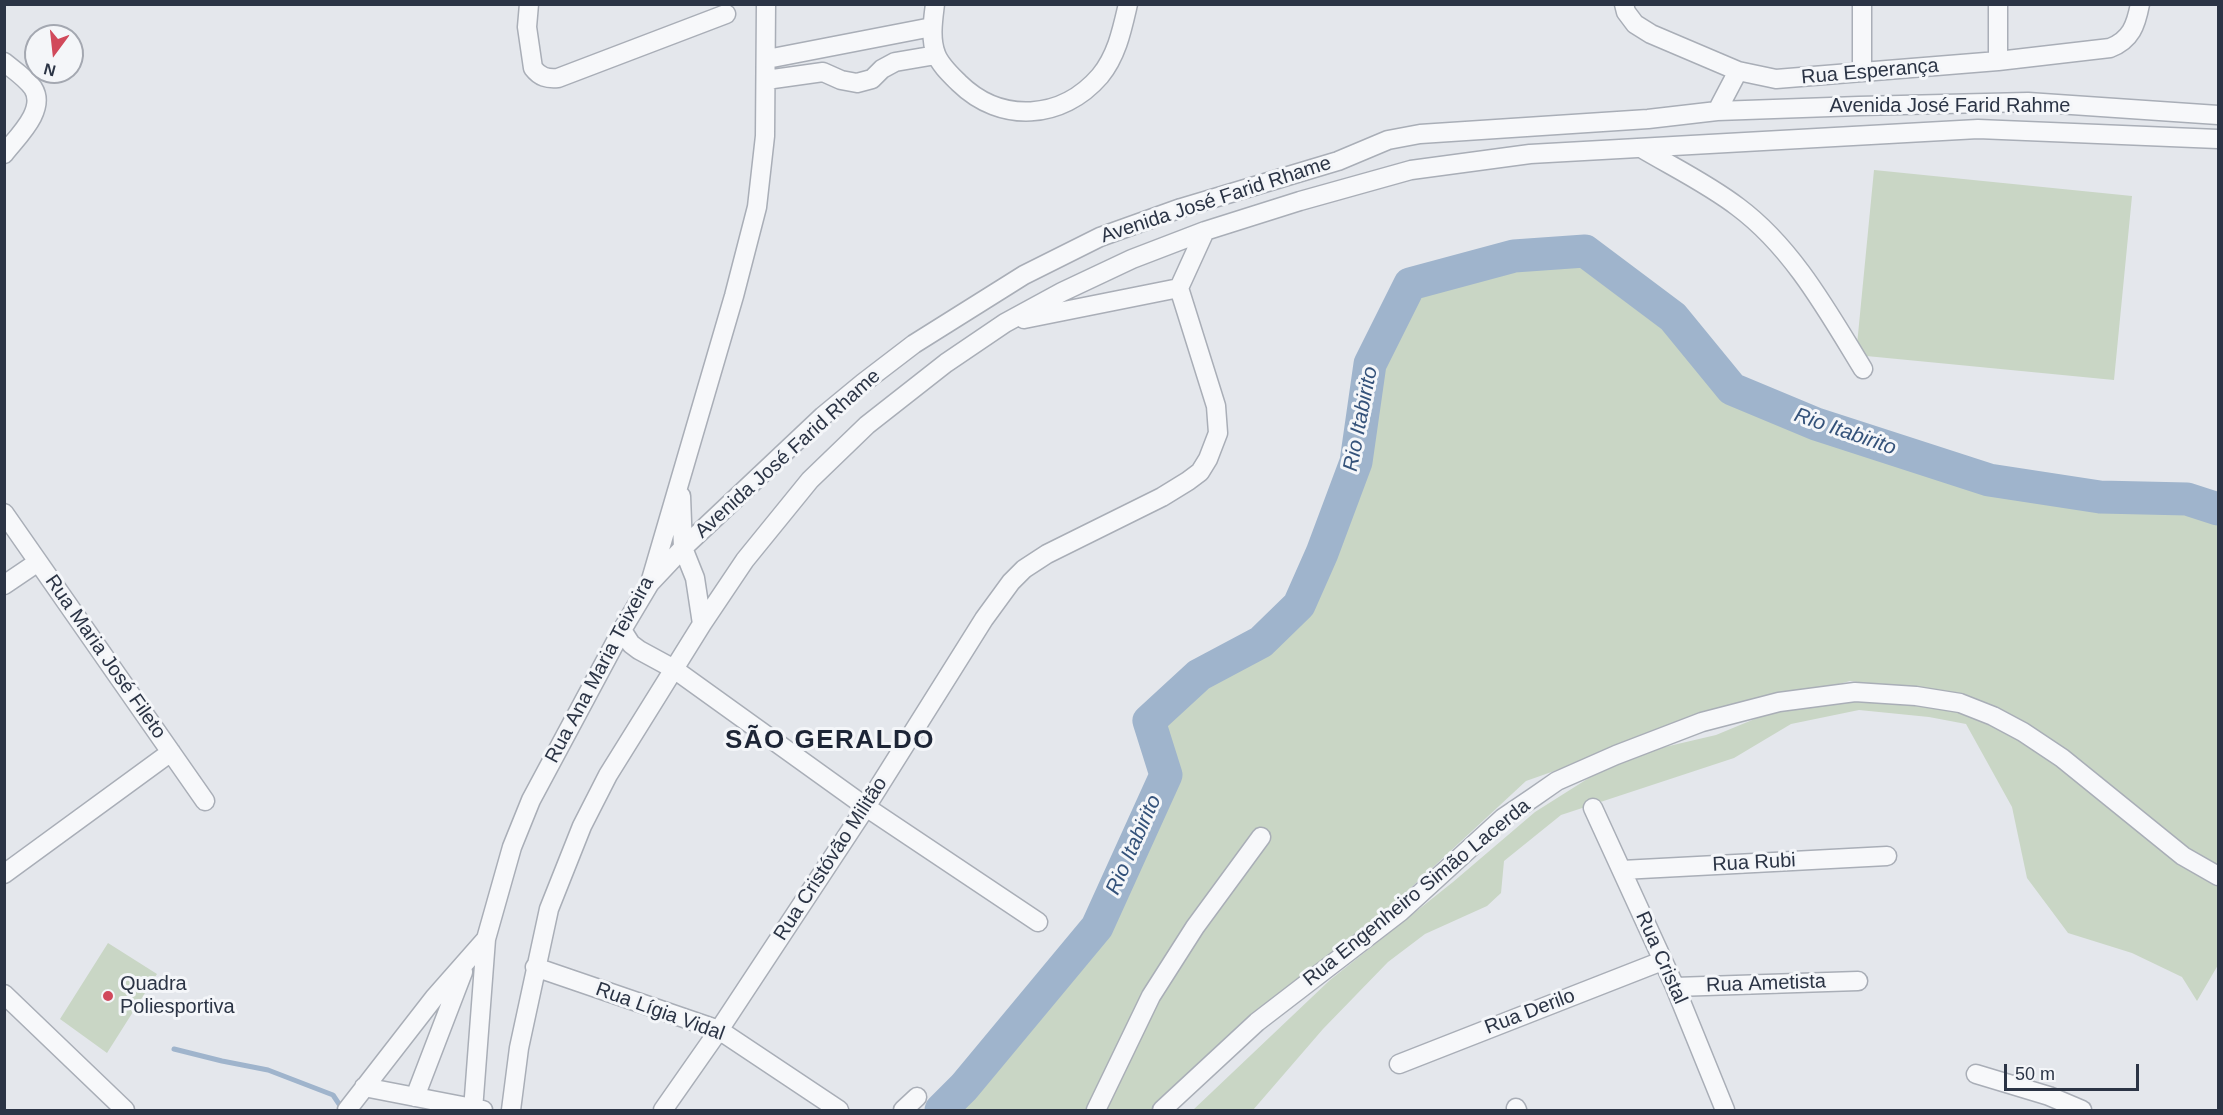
<!DOCTYPE html>
<html>
<head>
<meta charset="utf-8">
<style>
	body { margin:0 }
	#map { position:relative; width:2223px; height:1115px; overflow:hidden; background:#e4e7ec; font-family:Helvetica,sans-serif }
	canvas { display:block }
	.frame { position:absolute; inset:0; border:6px solid #2b3445; pointer-events:none }
	.north { position:absolute; left:24px; top:24px; width:60px; height:60px; box-sizing:border-box; background:#f4f6f9; border:2px solid #a4a8b1; border-radius:50%; rotate:195deg; font-size:16px; font-weight:700; line-height:24px; text-align:center; color:#2b3445 }
	.north::after { content:''; display:block; margin:auto; width:21px; height:27px; background:#d1495b; clip-path:polygon(50% 0,100% 100%,50% 72%,0 100%) }
	.scale { position:absolute; left:2004px; top:1064px; width:135px; height:27px; box-sizing:border-box; border:3px solid #2b3445; border-top:0; padding-left:8px; font-size:18px; line-height:21px; white-space:nowrap; color:#2b3445; -webkit-text-stroke:4px #f4f6f9; paint-order:stroke }
</style>
</head>
<body>
<div id="map">
<canvas width="2223" height="1115"></canvas>
<div class="frame"></div>
<div class="north">N</div>
<div class="scale">50 m</div>
</div>
<script>
const g = document.querySelector('canvas').getContext('2d');
g.lineJoin = 'round';
function fillPath(path, color) { g.fillStyle = color; g.fill(path, 'evenodd'); }
function strokePath(path, color, width, dash) { g.strokeStyle = color; g.lineWidth = width; g.lineCap = dash ? 'butt' : 'round'; g.setLineDash(dash || []); g.stroke(path); }
function label(font, color, halo, rows, align = 'center') {
  g.font = font + ' Helvetica,sans-serif'; g.lineWidth = 6; g.setLineDash([]); g.textBaseline = 'middle'; g.strokeStyle = halo; g.fillStyle = color; for (const [text, x, y, turn = 0] of rows) {
    g.save(); g.translate(x, y); g.rotate((+turn || 0) * Math.PI / 180); g.textAlign = isNaN(turn) ? turn : align; if (halo) g.strokeText(text, 0, 0); g.fillText(text, 0, 0); g.restore();
  }
}
fillPath(new Path2D(`
	M 1874,170 L 2132,196 L 2114,380 L 1856,355 Z
	M 1585,251 L 1673,317 L 1732,389 L 1816,424 L 1989,480 L 2100,497 L 2187,499 L 2218,509 L 2218,965 L 2197,1001 L 2182,977 L 2132,953 L 2068,933 L 2027,878 L 2012,807 L 1966,724 L 1929,717 L 1859,710 L 1791,724 L 1734,758 L 1561,815 L 1504,861 L 1501,893 L 1487,906 L 1425,934 L 1388,962 L 1323,1029 L 1253,1110 L 1193,1110 L 1330,980 L 1453,882 L 1535,812 L 1622,757 L 1716,735 L 1757,718 L 1808,693 L 1693,722 L 1526,781 L 1389,908 L 1250,1019 L 1151,1110 L 941,1110 L 964,1087 L 1097,927 L 1166,775 L 1149,721 L 1199,675 L 1261,642 L 1299,605 L 1322,553 L 1356,462 L 1370,364 L 1410,284 L 1514,256 ZM 1850,681 L 1884,685 L 1809,692 Z
	M 108,943 L 157,974 L 107,1053 L 60,1019 Z`), '#c9d6c5');
strokePath(new Path2D(`
	M 174,1049 L 222,1061 L 268,1070 L 333,1095 L 343,1110`), '#9fb4cc', 5);
strokePath(new Path2D(`
	M 941,1110 L 964,1087 L 1097,927 L 1166,775 L 1149,721 L 1199,675 L 1261,642 L 1299,605 L 1322,553 L 1356,462 L 1370,364 L 1410,284 L 1514,256 L 1585,251 L 1673,317 L 1732,389 L 1816,424 L 1989,480 L 2100,497 L 2187,499 L 2218,509`), '#9fb4cc', 33);
const minor = new Path2D(`
	M 529,4 L 527,27 L 533,68 C 540,77 547,79 558,78 L 726,14
	M 935,4 C 933,20 930,39 936,54 C 940,65 951,75 959,83 C 1001,124 1062,120 1100,76 C 1117,55 1122,30 1128,4
	M 1624,4 L 1626,12 L 1635,24 L 1651,34 L 1738,71 L 1776,79 L 1998,61 L 2110,48 C 2131,40 2136,25 2140,4
	M 1862,4 L 1862,72
	M 767,59 L 932,27
	M 1998,61 L 1998,4
	M 4,62 C 14,70 26,78 33,88 C 47,110 17,137 4,154
	M 766,80 L 823,72 L 841,80 L 857,83 L 872,79 L 882,69 L 895,62 L 936,55
	M 1717,111 L 1738,71
	M 1641,148 C 1673,167 1708,184 1738,207 C 1793,248 1828,312 1863,369
	M 1024,319 L 1179,288
	M 681,496 L 683,548 L 695,578 L 702,624
	M 4,513 L 205,801
	M 650,583 L 683,548 L 823,416 L 863,383 L 914,344 L 1024,275 L 1100,237 L 1181,208 L 1338,161 L 1388,140 L 1420,134 L 1648,119 L 1717,111 L 1859,106 L 2028,102 L 2218,115
	M 4,585 L 38,562
	M 622,630 L 631,644 L 639,650 L 674,669 L 866,807 L 1038,922
	M 1593,808 L 1675,987 L 1725,1110
	M 1622,870 L 1887,856
	M 4,874 L 171,752
	M 535,967 L 719,1030 L 839,1110
	M 1675,987 L 1858,981
	M 4,994 L 125,1110
	M 1399,1064 L 1662,961
	M 1976,1074 L 2049,1096 L 2082,1110
	M 364,1087 L 483,1110
	M 415,1097 L 463,972
	M 1516,1108 L 1517,1110
	M 347,1110 L 434,998 L 486,939 L 512,847 L 531,800 L 622,630 L 650,583 L 734,296 L 757,207 L 765,136 L 766,4
	M 473,1110 L 486,939
	M 511,1110 L 519,1048 L 549,909 L 582,826 L 608,775 L 702,624 L 745,560 L 810,480 L 867,425 L 946,363 L 1005,323 L 1062,292 L 1132,259 L 1205,231 L 1300,201 L 1411,170 L 1530,154 L 1978,129 L 2218,139
	M 663,1110 L 719,1030 L 866,807 L 984,619 L 1011,582 L 1024,569 L 1047,554 L 1162,497 L 1188,481 L 1200,472 L 1208,459 L 1218,433 L 1216,406 L 1179,288 L 1205,231
	M 903,1110 L 917,1097
	M 1096,1110 L 1151,996 L 1195,927 L 1261,837
	M 1162,1110 L 1257,1022 L 1400,912 L 1503,818 L 1534,797 L 1557,781 L 1616,755 L 1702,722 L 1779,702 L 1855,692 L 1916,696 L 1960,703 L 1993,716 L 2023,732 L 2062,758 L 2183,856 L 2218,876`);
strokePath(minor, '#a9aeb7', 21);
strokePath(minor, '#f7f8fa', 18);
for (const [x, y, r, color] of [
	[108,996,6,"#d1495b"]
]) { const dot = new Path2D(); dot.arc(x, y, r, 0, 2 * Math.PI); g.fillStyle = color; g.fill(dot); strokePath(dot, '#f4f6f9', 2); }
label('20px', '#2b3445', '#f4f6f9', [
	["Rua Esperança",1870,72,-5],
	["Avenida José Farid Rahme",1950,106],
	["Avenida José Farid Rhame",1216,200,-18],
	["Avenida José Farid Rhame",788,454,-42],
	["Rua Maria José Fileto",105,657,55],
	["Rua Ana Maria Teixeira",600,670,-62],
	["Rua Cristóvão Militão",831,859,-57],
	["Rua Rubi",1754,863,-3],
	["Rua Engenheiro Simão Lacerda",1417,893,-39],
	["Rua Cristal",1661,958,66],
	["Rua Ametista",1766,984,-2],
	["Rua Lígia Vidal",660,1012,20],
	["Rua Derilo",1530,1012,-21]
]);
label('20px', '#2b3445', '#f4f6f9', [
	["Quadra",120,984],
	["Poliesportiva",120,1007]
], 'left');
label('italic 21px', '#34527a', '#f4f6f9', [
	["Rio Itabirito",1361,419,-79],
	["Rio Itabirito",1845,432,19],
	["Rio Itabirito",1134,845,-66]
]);
g.letterSpacing = '1.5px';
label('bold 26px', '#1d2536', '#f4f6f9', [
	["SÃO GERALDO",830,741]
]);
g.letterSpacing = '0px';
</script>
</body>
</html>
